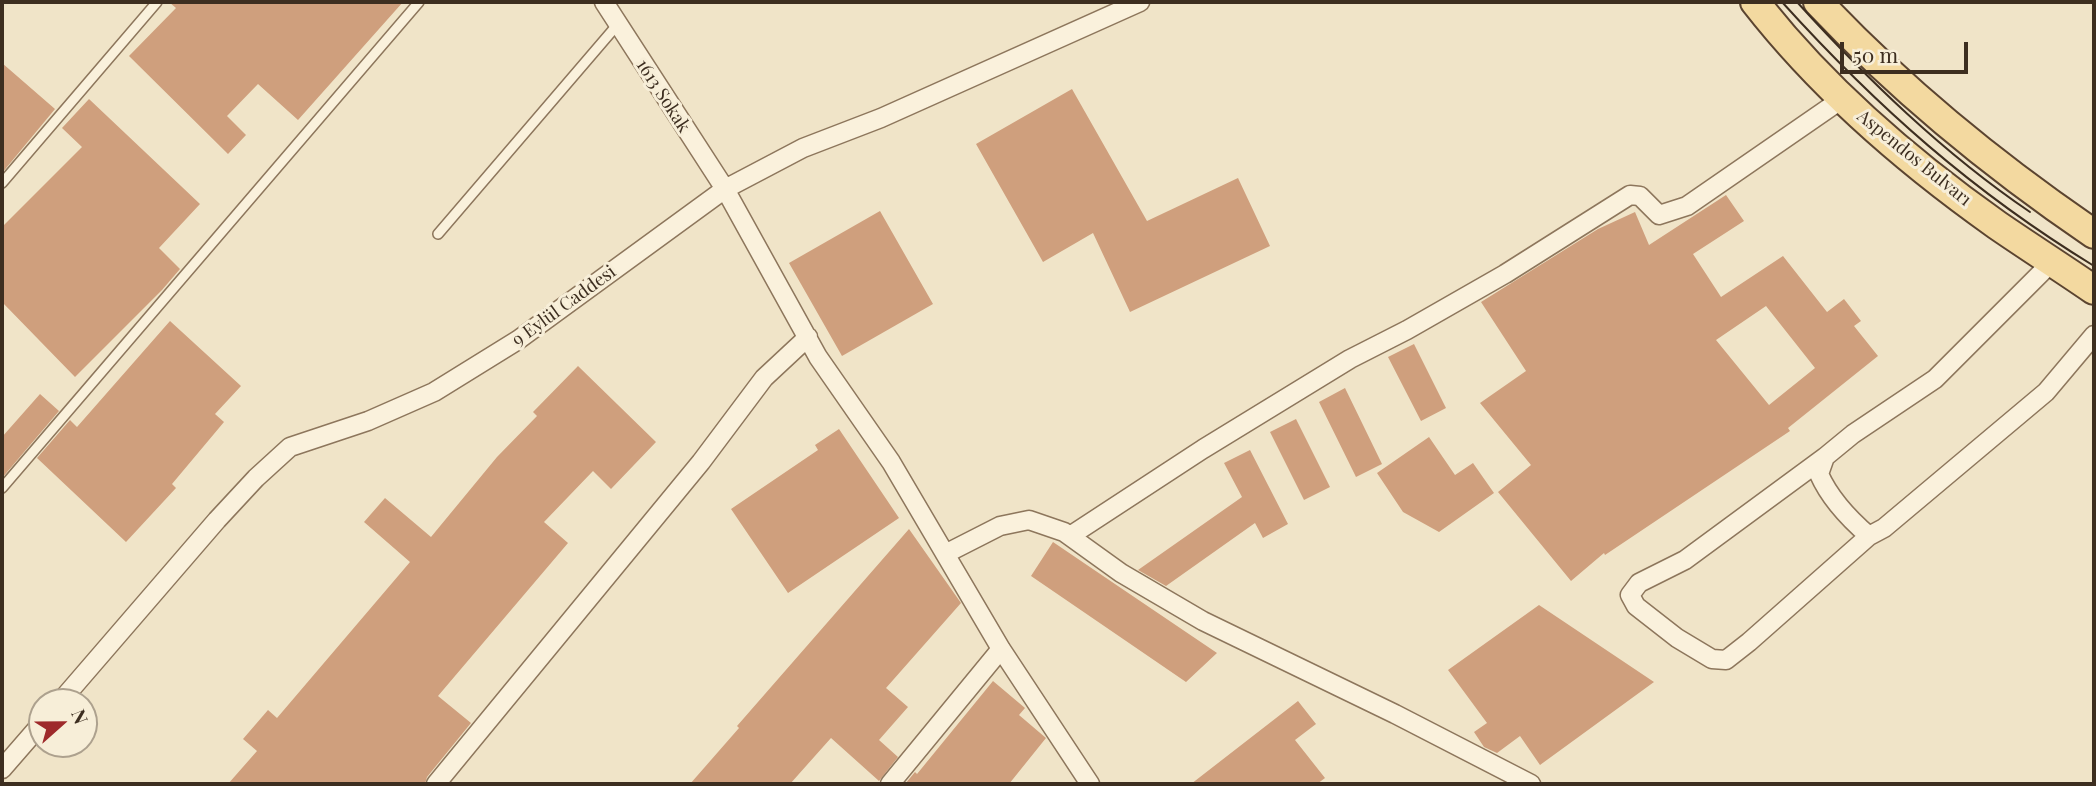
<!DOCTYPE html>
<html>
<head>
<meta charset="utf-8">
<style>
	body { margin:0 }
	#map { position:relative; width:2096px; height:786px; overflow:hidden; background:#f0e4c8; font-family:"Playfair Display",serif }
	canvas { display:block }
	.frame { position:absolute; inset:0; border:4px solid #3d2e20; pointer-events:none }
	.north { position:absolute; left:28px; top:688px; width:70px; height:70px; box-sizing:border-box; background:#f7eed8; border:2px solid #ada18e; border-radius:50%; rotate:69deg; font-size:19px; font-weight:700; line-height:28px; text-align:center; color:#3d2e20 }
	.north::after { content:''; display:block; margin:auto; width:24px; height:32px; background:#9e2a2b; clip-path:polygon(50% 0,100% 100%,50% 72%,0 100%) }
	.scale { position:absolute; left:1840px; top:42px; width:128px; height:32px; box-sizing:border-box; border:4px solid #3d2e20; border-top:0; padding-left:9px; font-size:21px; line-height:24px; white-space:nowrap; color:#3d2e20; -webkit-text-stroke:5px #f7eed8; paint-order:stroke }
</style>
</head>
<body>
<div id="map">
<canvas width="2096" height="786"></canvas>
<div class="frame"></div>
<div class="north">N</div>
<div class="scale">50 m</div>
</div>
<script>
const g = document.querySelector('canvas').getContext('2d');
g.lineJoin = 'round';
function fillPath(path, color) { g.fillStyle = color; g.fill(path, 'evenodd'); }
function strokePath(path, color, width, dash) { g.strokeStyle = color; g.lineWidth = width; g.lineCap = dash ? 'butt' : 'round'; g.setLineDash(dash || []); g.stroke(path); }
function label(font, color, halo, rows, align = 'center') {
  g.font = font + ' "Playfair Display",serif'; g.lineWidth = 6; g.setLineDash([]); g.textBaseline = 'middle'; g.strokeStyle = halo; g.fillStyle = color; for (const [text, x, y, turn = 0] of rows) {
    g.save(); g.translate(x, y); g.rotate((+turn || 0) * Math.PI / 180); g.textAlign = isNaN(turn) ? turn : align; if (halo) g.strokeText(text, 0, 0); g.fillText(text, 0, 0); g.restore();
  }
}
fillPath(new Path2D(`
	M 169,2 L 403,2 L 298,120 L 258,84 L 227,116 L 246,135 L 228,154 L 129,56 L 176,8 Z
	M 2,63 L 55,109 L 2,173 Z
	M 1072,89 L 1147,221 L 1238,178 L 1270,246 L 1130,312 L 1093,233 L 1043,262 L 976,144 Z
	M 89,99 L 200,204 L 159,248 L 180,269 L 162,290 L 75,377 L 2,302 L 2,227 L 82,147 L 62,128 Z
	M 1726,195 L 1744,221 L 1693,254 L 1721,297 L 1783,256 L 1827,312 L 1844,299 L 1861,321 L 1854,326 L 1878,356 L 1788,428 L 1790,431 L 1605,555 L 1604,553 L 1571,581 L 1498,492 L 1531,465 L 1480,403 L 1526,371 L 1481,302 L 1598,229 L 1635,212 L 1649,245 ZM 1766,306 L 1815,368 L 1769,405 L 1716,340 Z
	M 880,211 L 933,304 L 842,356 L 789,263 Z
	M 170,321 L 241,386 L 215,414 L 224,422 L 172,484 L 176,488 L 126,542 L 37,458 L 70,420 L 77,427 Z
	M 1414,344 L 1446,408 L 1421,421 L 1388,357 Z
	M 578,366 L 656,442 L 611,489 L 593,471 L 544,522 L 568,543 L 438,696 L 471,723 L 427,777 L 425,784 L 228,784 L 257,751 L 243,739 L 268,710 L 277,718 L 410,562 L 364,522 L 385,498 L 431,537 L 497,457 L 537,416 L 533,412 Z
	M 1345,388 L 1382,464 L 1356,477 L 1319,402 Z
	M 40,394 L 59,411 L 2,478 L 2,437 Z
	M 1296,419 L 1330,487 L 1304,500 L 1270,432 Z
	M 839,429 L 899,518 L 788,593 L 731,509 L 818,450 L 815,445 Z
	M 1429,437 L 1455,475 L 1473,463 L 1494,493 L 1439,532 L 1403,512 L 1377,473 Z
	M 1250,450 L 1288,524 L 1263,538 L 1255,523 L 1166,586 L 1138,570 L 1242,497 L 1224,463 Z
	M 909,529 L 961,603 L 886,688 L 908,707 L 879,740 L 898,757 L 879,781 L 831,738 L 790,784 L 690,784 L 739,728 L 737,726 Z
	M 1053,542 L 1112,582 L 1217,653 L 1186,682 L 1031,576 Z
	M 1539,605 L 1654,682 L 1540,765 L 1520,736 L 1497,753 L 1484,747 L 1474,732 L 1487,723 L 1448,670 Z
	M 993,681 L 1025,708 L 1019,715 L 1046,738 L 1009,784 L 905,784 L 915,772 L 917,774 Z
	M 1298,701 L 1316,724 L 1295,740 L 1325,778 L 1317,784 L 1191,784 Z`), '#cf9f7d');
const service = new Path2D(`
	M 2,183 L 157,2
	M 438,234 L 618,24
	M 2,488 L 419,2`);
const minor = new Path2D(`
	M 604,2 L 725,189 L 818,357 L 891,462 L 1001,649 L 1090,784
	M 1825,457 L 1685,560 L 1639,583 L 1630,595 L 1636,606 L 1677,638 L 1712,659 L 1726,660 L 1749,642 L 1869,536 L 1884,528 L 2046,392 L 2094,335
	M 1070,536 L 1203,449 L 1350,359 L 1407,330 L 1505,274 L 1630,195 L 1640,196 L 1659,215 L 1687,206 L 1842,99
	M 1869,536 C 1848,518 1830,499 1819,474 L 1825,457 L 1853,434 L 1935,379 L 2053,261
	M 945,554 L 1000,526 L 1029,520 L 1064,532 L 1121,573 L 1203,621 L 1395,714 L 1531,784
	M 60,702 L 217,520 L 256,478 L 290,447 L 368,421 L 434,392 L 518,340 L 725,189 L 803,148 L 881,118 L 1140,2
	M 2,769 L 42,723
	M 436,784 L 701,462 L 764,378 L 808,337
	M 890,784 L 1001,649`);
const primary = new Path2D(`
	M 1755,2 C 1822,88 1908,162 1997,225 C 2029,247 2062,268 2094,290
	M 1818,2 C 1901,90 1994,166 2094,234`);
strokePath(service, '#8d765c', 12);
strokePath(minor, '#8d765c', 21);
strokePath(primary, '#5b4430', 32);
strokePath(service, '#faf1dc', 9);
strokePath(minor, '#faf1dc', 18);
strokePath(primary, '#f3d9a0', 28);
strokePath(new Path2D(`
	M 1782,2 C 1877,107 1973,192 2094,266
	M 1797,2 C 1867,79 1943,153 2030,212`), '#3d2e20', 2);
label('18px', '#3d2e20', '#f7eed8', [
	["1613 Sokak",663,96,57],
	["Aspendos Bulvarı",1914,158,39],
	["9 Eylül Caddesi",564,306,-36]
]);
</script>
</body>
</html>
